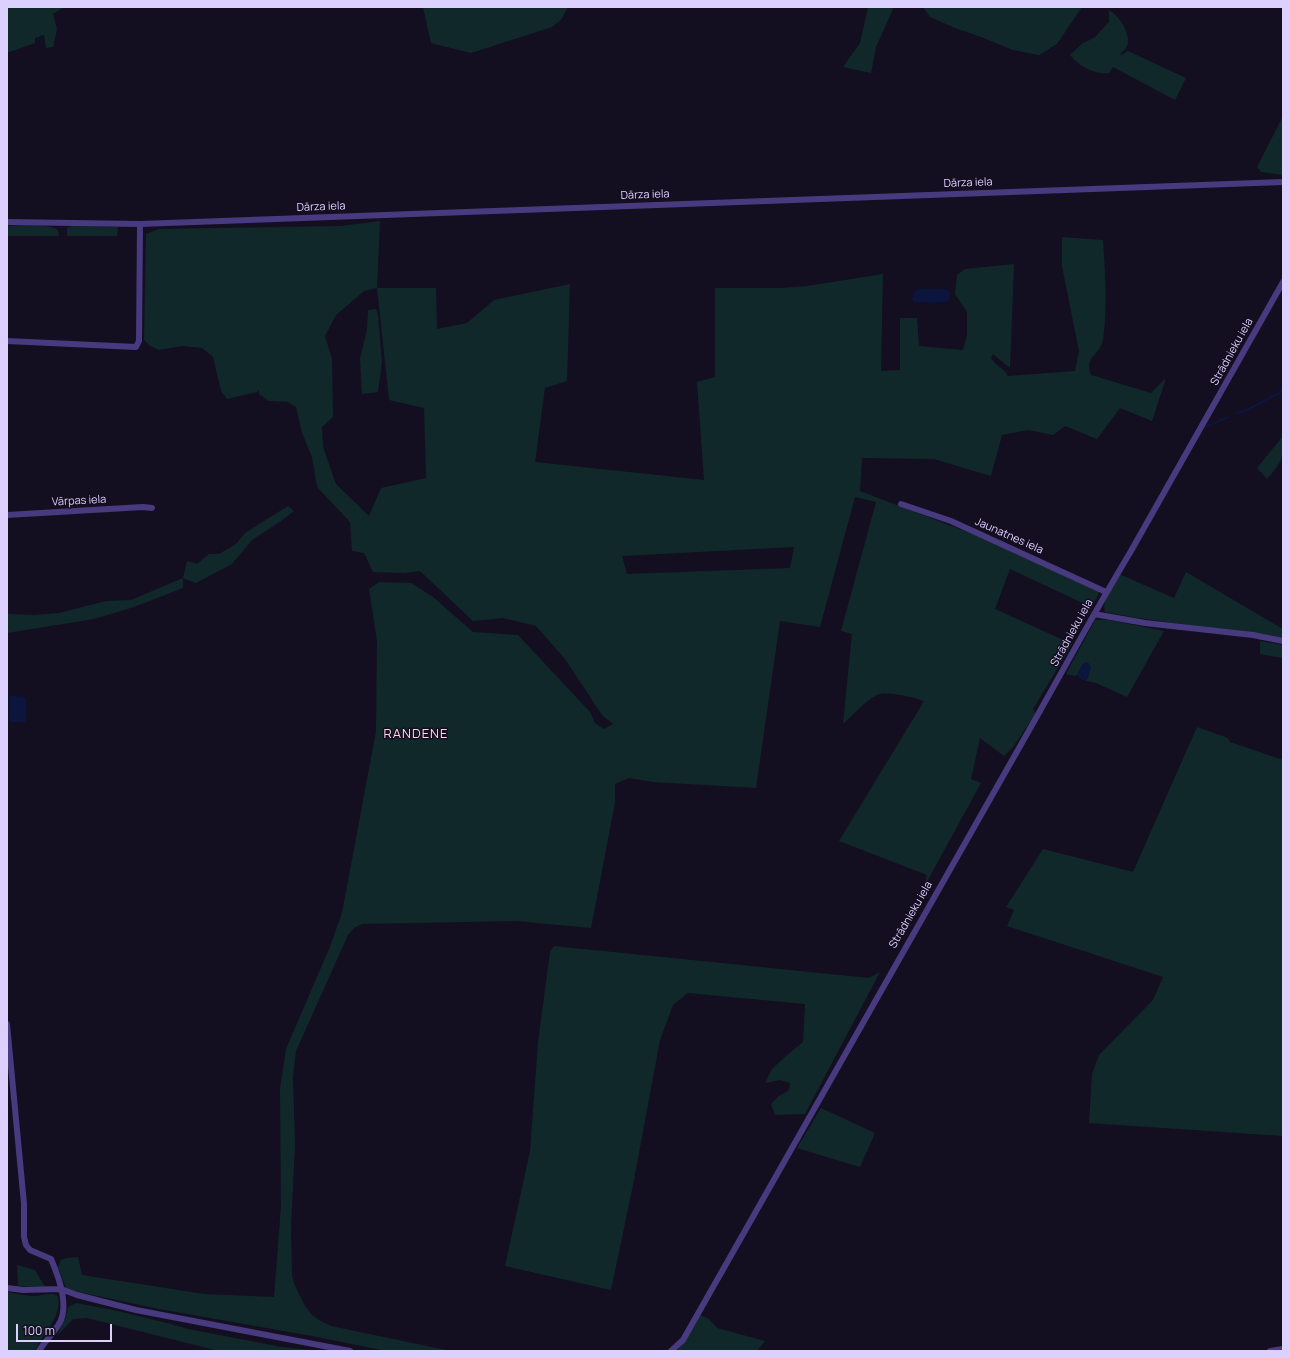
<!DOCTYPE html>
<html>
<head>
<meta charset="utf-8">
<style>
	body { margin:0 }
	#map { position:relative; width:1290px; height:1358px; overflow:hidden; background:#140e21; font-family:Manrope,sans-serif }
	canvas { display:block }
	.frame { position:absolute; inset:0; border:8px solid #dcd0fe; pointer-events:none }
	.scale { position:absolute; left:16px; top:1324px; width:96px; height:18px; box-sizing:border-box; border:2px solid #dcd0fe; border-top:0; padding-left:5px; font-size:12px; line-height:14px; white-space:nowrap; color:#dcd0fe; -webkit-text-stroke:3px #140e21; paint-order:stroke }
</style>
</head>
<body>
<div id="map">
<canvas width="1290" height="1358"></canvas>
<div class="frame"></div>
<div class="scale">100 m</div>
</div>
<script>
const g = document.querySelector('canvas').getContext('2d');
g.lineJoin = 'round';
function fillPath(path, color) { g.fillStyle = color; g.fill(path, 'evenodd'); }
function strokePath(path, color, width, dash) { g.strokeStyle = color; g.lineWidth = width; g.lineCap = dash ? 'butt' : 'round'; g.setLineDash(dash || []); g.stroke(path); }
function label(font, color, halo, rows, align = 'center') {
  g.font = font + ' Manrope,sans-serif'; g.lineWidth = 3; g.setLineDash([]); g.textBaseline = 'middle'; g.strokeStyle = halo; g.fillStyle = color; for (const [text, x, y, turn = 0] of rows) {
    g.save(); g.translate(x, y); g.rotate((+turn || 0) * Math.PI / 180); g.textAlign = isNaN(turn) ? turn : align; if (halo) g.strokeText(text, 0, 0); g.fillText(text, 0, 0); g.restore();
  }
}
fillPath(new Path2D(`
	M 7,7 L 64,7 L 53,14 L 57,29 L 53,47 L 46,48 L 44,35 L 35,38 L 35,43 L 7,53 Z
	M 423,7 L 568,7 L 561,20 L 552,27 L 471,53 L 431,43 Z
	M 868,7 L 894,7 L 876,47 L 871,73 L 843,67 L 860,43 Z
	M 923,7 L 1082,7 L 1057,44 L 1039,55 L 1013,50 L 981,37 L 955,28 L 930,17 Z
	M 1109,10 C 1119,16 1129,30 1128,43 C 1127,48 1122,52 1119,56 L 1128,51 L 1186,78 L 1175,100 L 1113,67 L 1109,73 C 1094,75 1079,66 1070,55 L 1083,43 L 1094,38 L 1109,22 Z
	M 1283,116 L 1283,175 L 1261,172 L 1257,167 Z
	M 380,221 L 377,288 L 436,288 L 437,329 L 467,323 L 494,300 L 570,284 L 567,381 L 545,388 L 535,462 L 704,480 L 697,382 L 715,377 L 715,288 L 781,288 L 807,286 L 883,274 L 881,371 L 900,370 L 900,318 L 917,318 L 919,346 L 963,350 L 967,335 L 967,312 L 955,294 L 957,275 L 965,269 L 1014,264 L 1010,368 L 993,354 L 991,358 C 995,366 1005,368 1008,376 L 1075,371 L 1079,351 L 1062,266 L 1062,237 L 1103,240 C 1105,273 1108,306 1103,340 C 1100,356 1084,355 1091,375 L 1151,393 L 1166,378 L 1152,421 L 1120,408 L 1097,439 L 1065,426 L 1053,435 L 1028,430 L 1002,435 L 991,476 L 934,459 L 862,458 L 860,491 L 975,535 L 1099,591 L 1098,595 L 1091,607 L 1010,569 L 995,609 L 1072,644 L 1033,709 L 1035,713 L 1034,716 L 1013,747 L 1004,756 L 980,738 L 971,779 L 981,783 L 924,887 L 927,875 L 839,841 L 924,701 C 911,697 894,692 880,694 C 870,696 851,717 843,724 L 852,634 L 841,631 L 876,502 L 855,497 L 820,627 L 780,621 L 756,788 L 653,782 L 629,778 L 615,784 L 615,803 L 591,928 L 517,921 L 362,924 L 354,928 L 348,935 L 296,1051 L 293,1077 L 295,1145 L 291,1227 L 292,1276 L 295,1286 L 305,1306 L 312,1315 L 319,1320 L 331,1326 L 451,1351 L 386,1351 L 312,1336 L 159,1309 L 70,1290 L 66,1288 L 58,1267 L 61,1260 L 67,1258 L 78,1257 L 82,1275 L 204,1294 L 274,1297 L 281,1206 L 280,1089 L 286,1049 L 329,949 L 342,913 L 376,731 L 377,641 L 369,589 L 379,582 L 411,583 L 433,597 L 473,632 L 518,635 L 590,712 L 595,723 L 604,729 L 613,724 L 602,715 L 565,659 L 536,626 L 503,618 L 473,621 L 420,571 L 405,573 L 373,572 L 364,553 L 352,551 L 350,522 L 317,487 L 312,457 L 302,433 L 296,407 L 288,402 L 269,401 L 259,394 L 259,390 L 257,392 L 227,399 L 221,391 L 213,357 L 202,348 L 182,346 L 159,350 L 150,346 L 144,340 L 146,234 L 159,229 L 341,226 ZM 377,288 L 389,400 L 424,408 L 426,478 L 381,488 L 369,516 L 336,484 L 323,447 L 322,427 L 333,417 L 332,359 L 325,336 L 336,315 L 364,291 ZM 794,547 L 790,568 L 627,574 L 622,556 Z
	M 7,226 C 21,226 46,223 58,230 L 59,236 L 7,236 Z
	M 72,226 L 118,227 L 117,236 L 67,236 L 67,228 Z
	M 376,309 L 378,315 L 382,362 L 378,392 L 362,394 L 360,359 L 367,329 L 368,310 Z
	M 1283,436 C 1283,460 1283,460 1267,479 L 1257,468 Z
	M 288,506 L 294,511 L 281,521 L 252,540 L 232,564 L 196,583 L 183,578 L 183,588 L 134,607 L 94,619 L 7,633 L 7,611 L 9,614 L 34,615 L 59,613 L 106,601 L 131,600 L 183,578 L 187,561 L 197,564 L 209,554 L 219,554 L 236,544 L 245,533 Z
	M 1186,572 L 1283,629 L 1283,638 L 1138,618 L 1105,612 C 1102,598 1113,585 1119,574 L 1174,598 Z
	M 1095,620 L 1109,620 L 1164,631 L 1127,697 L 1096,683 L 1086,681 L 1089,675 L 1083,664 L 1077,675 L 1075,676 L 1066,674 Z
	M 1260,641 L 1283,645 L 1283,658 L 1260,654 Z
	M 1197,727 L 1228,738 L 1230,742 L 1283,760 L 1283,1136 L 1089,1123 L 1092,1074 L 1099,1055 L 1153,1000 L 1163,977 L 1007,926 L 1014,910 L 1006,907 L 1043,849 L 1133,872 Z
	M 554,946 L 869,978 L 880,972 L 805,1114 L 775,1115 L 771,1104 L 779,1096 L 789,1090 L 790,1083 L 780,1080 L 765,1083 L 772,1069 L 786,1056 L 803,1042 L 805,1004 L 688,993 L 673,1005 L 660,1040 L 633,1185 L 611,1290 L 505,1266 L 530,1151 L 538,1042 L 550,952 Z
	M 821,1108 L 875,1133 L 860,1167 L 797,1148 Z
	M 17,1265 L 35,1270 L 45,1287 L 18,1286 Z
	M 7,1292 C 17,1294 26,1296 36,1296 C 44,1295 51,1292 58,1296 C 62,1318 43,1333 35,1351 L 7,1351 Z
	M 76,1303 L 118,1311 L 167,1323 L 188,1329 L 282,1347 L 321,1351 L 219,1351 L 87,1318 L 73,1319 L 57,1336 L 66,1317 L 68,1307 Z
	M 700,1315 L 709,1319 L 717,1328 L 765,1341 L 757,1351 L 677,1351 L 694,1327 Z`), '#11282b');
fillPath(new Path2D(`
	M 918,289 L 946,289 L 950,292 L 949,301 L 939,303 L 915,302 L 912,300 C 913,294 914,292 918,289 Z
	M 1086,662 L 1090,664 L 1091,668 L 1086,681 L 1080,679 L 1077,675 L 1083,664 Z
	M 10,695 L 25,697 C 28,704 25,714 26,722 L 9,722 Z`), '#0b153e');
strokePath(new Path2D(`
	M 1236,413 L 1245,411 L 1279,393 L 1283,388
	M 1205,427 L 1228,417`), '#0b153e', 2);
strokePath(new Path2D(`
	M 7,222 L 140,224 L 1283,182
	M 7,341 L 136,347 L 139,341 L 140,224
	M 901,504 L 951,521 L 1106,592
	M 7,515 L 143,507 L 152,508
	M 1094,614 L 1145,623 L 1253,635 L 1283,641
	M 7,1024 L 24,1204 L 24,1237 L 26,1245 L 30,1250 L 51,1259 C 58,1275 68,1303 61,1320 C 56,1332 45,1340 39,1351
	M 7,1288 L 23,1290 L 61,1289 L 77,1295 L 136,1310 L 350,1351
	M 671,1351 L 683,1340 C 795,1140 908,940 1023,741 C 1059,678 1093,614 1131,551 L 1283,282
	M 1270,1351 L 1283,1349`), '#483a7f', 6);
label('11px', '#dcd0fe', '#140e21', [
	["Dārza iela",968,183,-2],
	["Dārza iela",645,195,-2],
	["Dārza iela",321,207,-2],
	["Strādnieku iela",1232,352,-61],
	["Vārpas iela",79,501,-3],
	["Jaunatnes iela",1009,536,24],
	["Strādnieku iela",1072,633,-61],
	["Strādnieku iela",911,915,-60]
]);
g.letterSpacing = '1px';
label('13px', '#fed2e7', '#140e21', [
	["RANDENE",416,734]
]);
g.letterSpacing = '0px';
</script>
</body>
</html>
